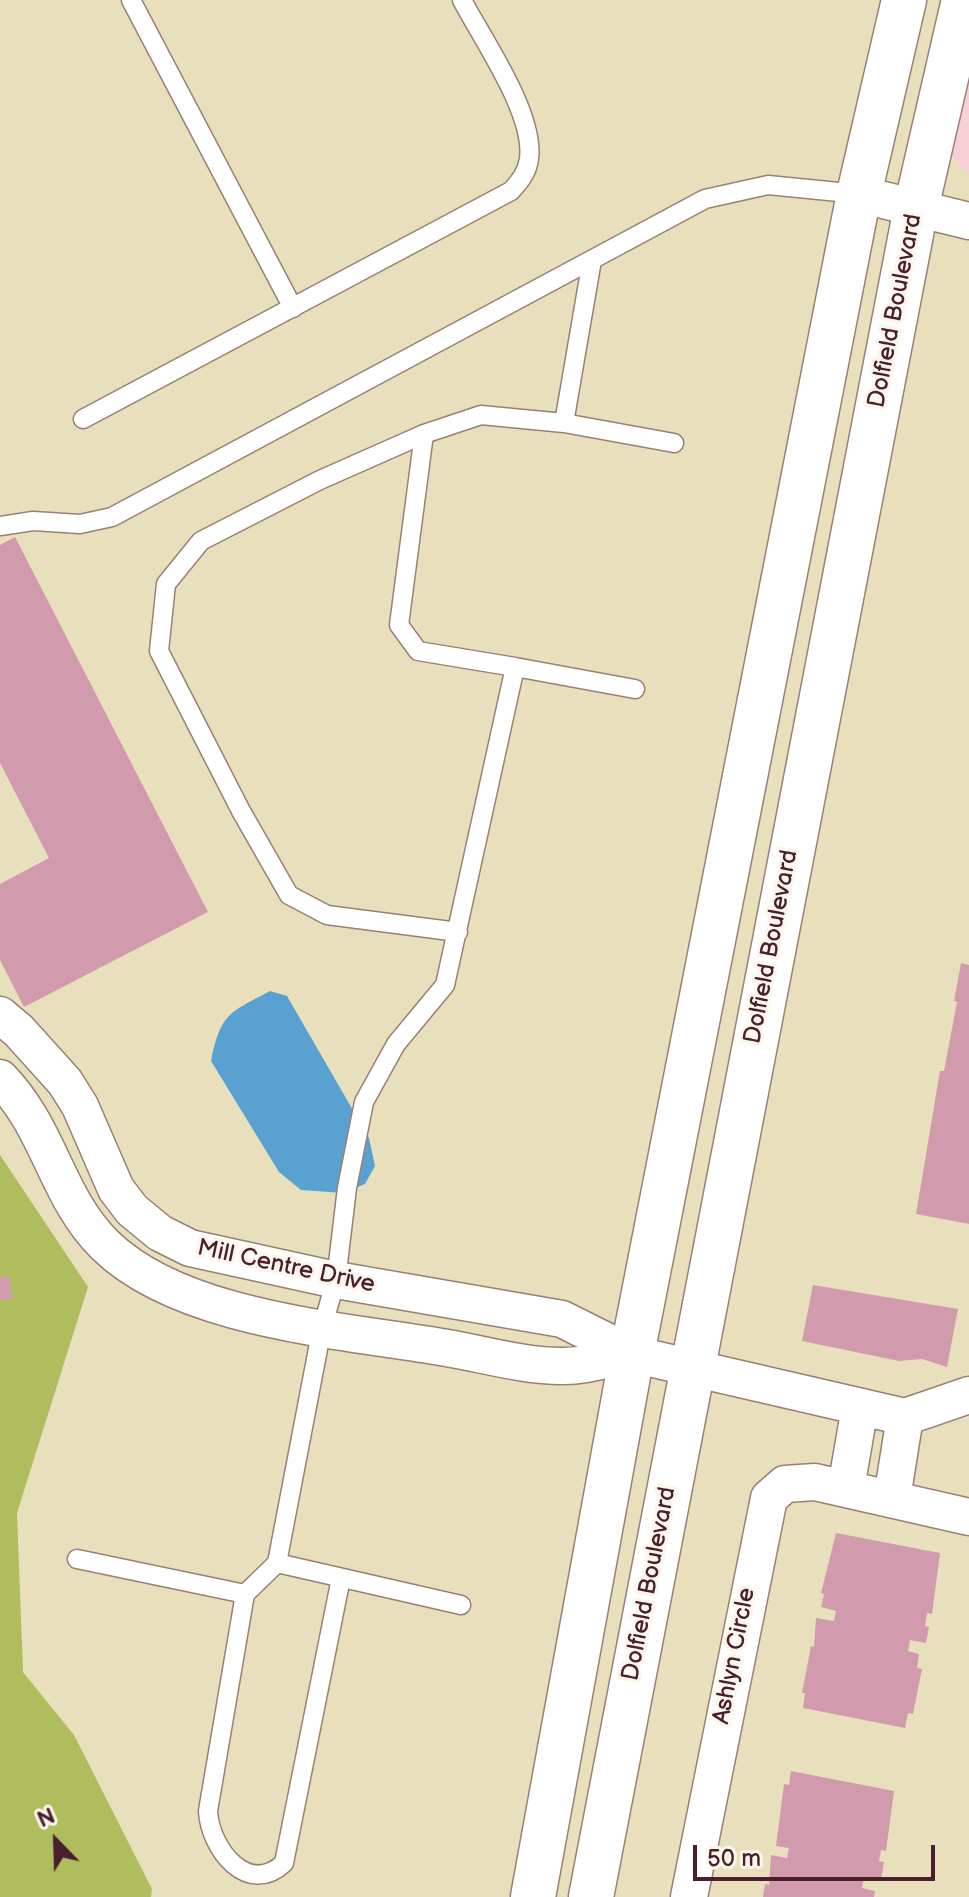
<!DOCTYPE html>
<html>
<head>
<meta charset="utf-8">
<style>
	body { margin:0 }
	#map { position:relative; width:969px; height:1897px; overflow:hidden; background:#e8e0bc; font-family:"Balsamiq Sans",sans-serif }
	canvas { display:block }
	.north { position:absolute; left:16px; top:1801px; width:80px; height:80px; -webkit-text-stroke:6px #fbf7ec; paint-order:stroke; rotate:337deg; font-size:22px; font-weight:700; line-height:32px; text-align:center; color:#4a1f2b }
	.north::after { content:''; display:block; margin:auto; width:28px; height:36px; background:#4a1f2b; clip-path:polygon(50% 0,100% 100%,50% 72%,0 100%) }
	.scale { position:absolute; left:693px; top:1845px; width:242px; height:36px; box-sizing:border-box; border:4px solid #4a1f2b; border-top:0; padding-left:10px; font-size:24px; line-height:28px; white-space:nowrap; color:#4a1f2b; -webkit-text-stroke:6px #fbf7ec; paint-order:stroke }
</style>
</head>
<body>
<div id="map">
<canvas width="969" height="1897"></canvas>
<div class="north">N</div>
<div class="scale">50 m</div>
</div>
<script>
const g = document.querySelector('canvas').getContext('2d');
g.lineJoin = 'round';
function fillPath(path, color) { g.fillStyle = color; g.fill(path, 'evenodd'); }
function strokePath(path, color, width, dash) { g.strokeStyle = color; g.lineWidth = width; g.lineCap = dash ? 'butt' : 'round'; g.setLineDash(dash || []); g.stroke(path); }
function label(font, color, halo, rows, align = 'center') {
  g.font = font + ' "Balsamiq Sans",sans-serif'; g.lineWidth = 7; g.setLineDash([]); g.textBaseline = 'middle'; g.strokeStyle = halo; g.fillStyle = color; for (const [text, x, y, turn = 0] of rows) {
    g.save(); g.translate(x, y); g.rotate((+turn || 0) * Math.PI / 180); g.textAlign = isNaN(turn) ? turn : align; if (halo) g.strokeText(text, 0, 0); g.fillText(text, 0, 0); g.restore();
  }
}
fillPath(new Path2D(`
	M 969,43 L 969,175 L 952,157 L 947,135 Z`), '#f6cfd7');
fillPath(new Path2D(`
	M 0,1155 L 88,1287 L 17,1513 L 23,1672 L 74,1735 L 152,1889 L 151,1897 L 0,1897 Z`), '#b0bd5f');
fillPath(new Path2D(`
	M 270,991 L 287,996 L 369,1138 L 375,1166 L 365,1184 L 343,1193 L 301,1190 L 279,1172 L 211,1061 C 221,1013 229,1013 270,991 Z`), '#59a1d0');
fillPath(new Path2D(`
	M 15,537 L 208,912 L 24,1007 L 0,960 L 0,884 L 49,858 L 0,763 L 0,545 Z
	M 961,963 L 969,965 L 969,1224 L 916,1214 L 940,1071 L 944,1071 L 957,1002 L 954,1001 Z
	M 9,1276 L 12,1299 L 0,1301 L 0,1277 Z
	M 813,1285 L 958,1309 L 947,1367 L 922,1359 L 899,1361 L 802,1341 Z
	M 836,1533 L 940,1553 L 932,1614 L 927,1613 L 925,1626 L 929,1627 L 926,1643 L 910,1640 L 908,1651 L 919,1654 L 917,1668 L 922,1669 L 913,1714 L 908,1713 L 905,1728 L 803,1708 L 805,1693 L 802,1693 L 811,1646 L 814,1647 L 816,1618 L 834,1621 L 836,1611 L 821,1607 L 824,1594 L 821,1593 Z
	M 791,1771 L 894,1791 L 886,1851 L 881,1850 L 879,1861 L 884,1862 L 881,1880 L 864,1877 L 862,1888 L 875,1891 L 874,1897 L 763,1897 L 765,1884 L 769,1885 L 771,1855 L 787,1858 L 789,1848 L 776,1846 L 784,1784 L 789,1785 Z`), '#d19bad');
const service = new Path2D(`
	M 131,0 L 293,308
	M 83,419 L 511,191 C 520,181 527,173 529,159 C 535,114 483,40 462,0
	M 564,423 L 674,443
	M 424,434 L 320,480 L 201,541 L 166,584 L 159,651 L 241,811 L 289,895 L 327,915 L 458,932
	M 0,526 L 33,521 L 80,524 L 112,517 L 705,199 L 768,185 L 859,194
	M 515,667 L 635,689
	M 77,1559 L 245,1594
	M 277,1563 L 461,1605
	M 341,1578 L 284,1863 C 248,1897 210,1849 208,1811 L 245,1594 L 277,1563 L 322,1328 L 336,1280 L 347,1188 L 364,1102 L 396,1044 L 445,985 L 515,667 L 418,651 L 399,625 L 424,434 L 481,415 L 564,423 L 592,260`);
const minor = new Path2D(`
	M 859,194 L 969,221
	M 0,1015 L 19,1031 L 65,1082 L 80,1106 L 116,1189 L 132,1210 L 160,1233 L 190,1248 L 336,1280 L 562,1319 L 632,1354 L 905,1417 L 969,1395
	M 0,1078 C 50,1129 56,1197 105,1245 C 180,1319 340,1330 441,1347 C 480,1353 522,1366 561,1366 C 584,1367 610,1358 632,1354
	M 846,1488 L 860,1407
	M 892,1498 L 905,1417
	M 689,1897 L 769,1498 L 785,1484 L 815,1482 L 969,1517`);
const secondary = new Path2D(`
	M 533,1897 L 632,1354 L 859,194 L 904,0
	M 591,1897 L 916,208 L 964,0`);
strokePath(service, '#998074', 21);
strokePath(minor, '#998074', 39);
strokePath(secondary, '#998074', 47);
strokePath(service, '#fff', 18);
strokePath(minor, '#fff', 36);
strokePath(secondary, '#fff', 44);
label('24px', '#4a1f2b', '#fbf7ec', [
	["Dolfield Boulevard",896,311,-79],
	["Dolfield Boulevard",772,947,-79],
	["Mill Centre Drive",286,1267,12],
	["Dolfield Boulevard",650,1584,-79],
	["Ashlyn Circle",735,1656,-79]
]);
</script>
</body>
</html>
